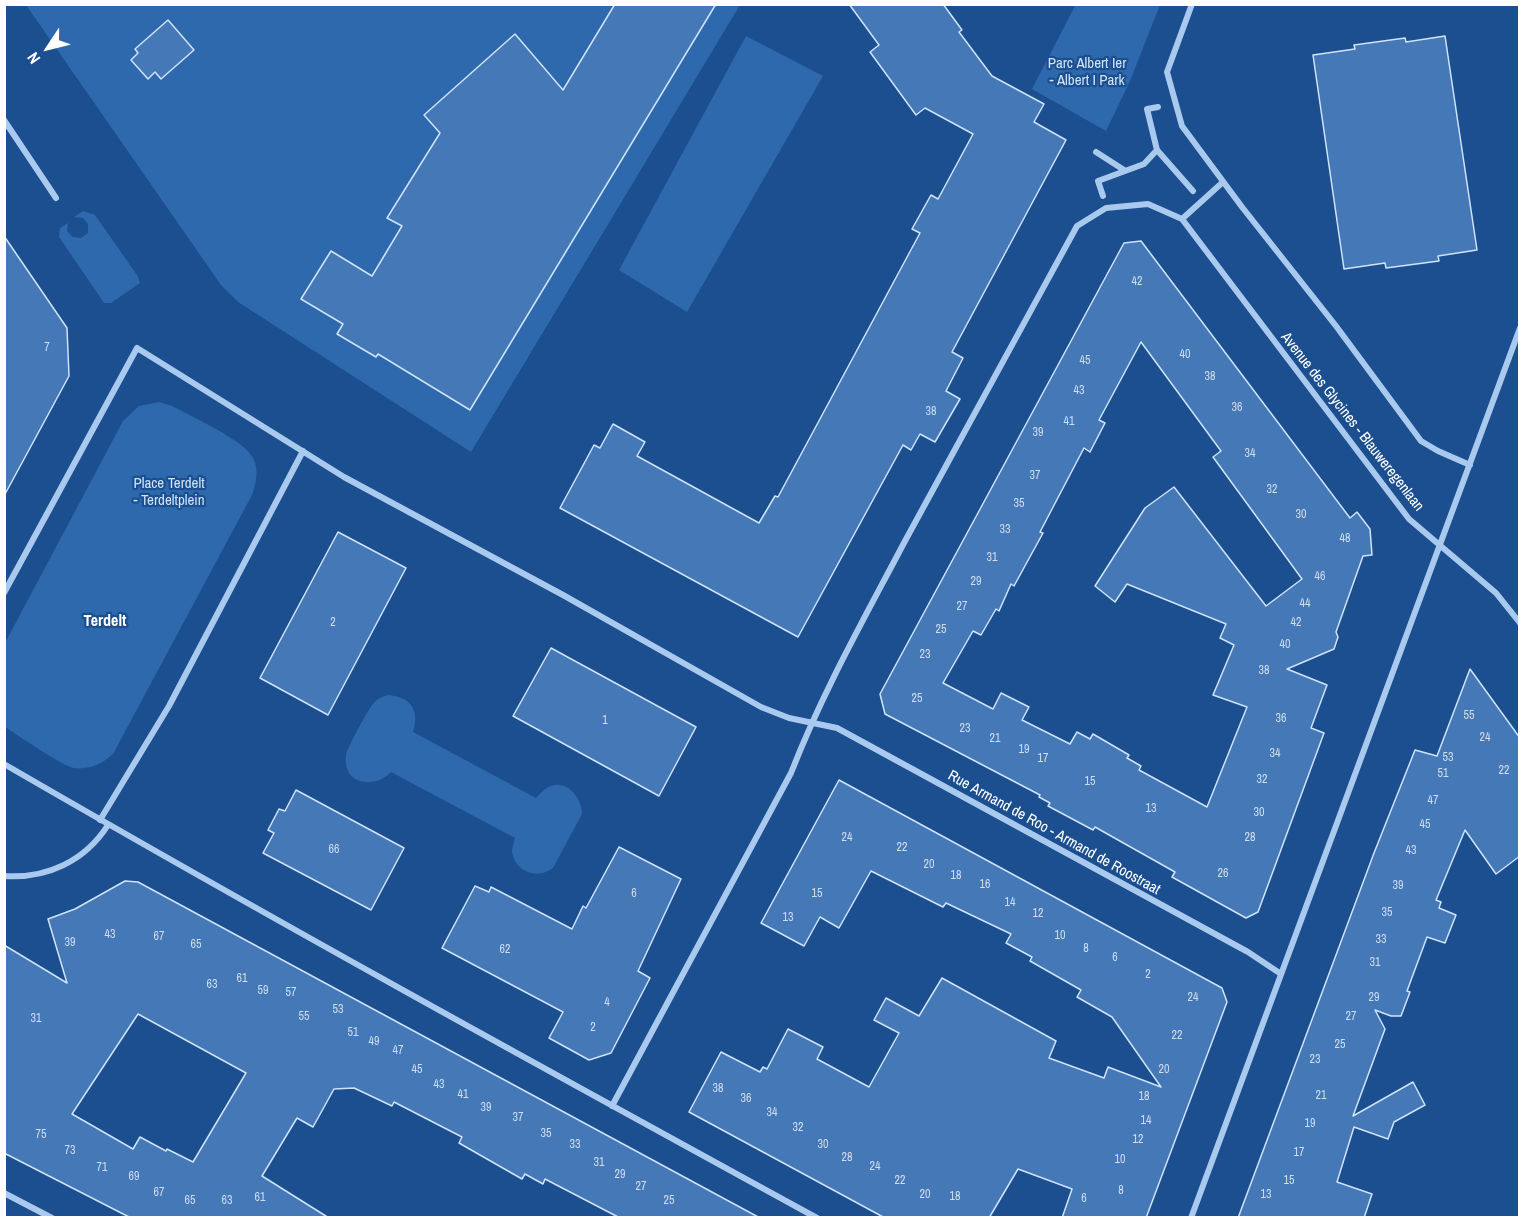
<!DOCTYPE html>
<html>
<head>
<meta charset="utf-8">
<style>
	body { margin:0 }
	#map { position:relative; width:1524px; height:1222px; overflow:hidden; background:#1b4f8f; font-family:"Archivo Narrow",sans-serif }
	canvas { display:block }
	.frame { position:absolute; inset:0; border:6px solid #fff; pointer-events:none }
	.north { position:absolute; left:18px; top:18px; width:60px; height:60px; -webkit-text-stroke:4px #1b4f8f; paint-order:stroke; rotate:235deg; font-size:16px; font-weight:700; line-height:24px; text-align:center; color:#fff }
	.north::after { content:''; display:block; margin:auto; width:21px; height:27px; background:#fff; clip-path:polygon(50% 0,100% 100%,50% 72%,0 100%) }
</style>
</head>
<body>
<div id="map">
<canvas width="1524" height="1222"></canvas>
<div class="frame"></div>
<div class="north">N</div>
</div>
<script>
const g = document.querySelector('canvas').getContext('2d');
g.lineJoin = 'round';
function fillPath(path, color) { g.fillStyle = color; g.fill(path, 'evenodd'); }
function strokePath(path, color, width, dash) { g.strokeStyle = color; g.lineWidth = width; g.lineCap = dash ? 'butt' : 'round'; g.setLineDash(dash || []); g.stroke(path); }
function label(font, color, halo, rows, align = 'center') {
  g.font = font + ' "Archivo Narrow",sans-serif'; g.lineWidth = 4.5; g.setLineDash([]); g.textBaseline = 'middle'; g.strokeStyle = halo; g.fillStyle = color; for (const [text, x, y, turn = 0] of rows) {
    g.save(); g.translate(x, y); g.rotate((+turn || 0) * Math.PI / 180); g.textAlign = isNaN(turn) ? turn : align; if (halo) g.strokeText(text, 0, 0); g.fillText(text, 0, 0); g.restore();
  }
}
fillPath(new Path2D(`
	M 26,5 L 740,5 L 471,452 L 238,302 L 221,285 Z
	M 1073,5 L 1160,5 L 1130,81 L 1106,131 L 1032,89 L 1075,6 Z
	M 746,36 L 823,76 L 687,312 L 619,270 Z
	M 83,211 L 95,215 L 137,275 L 140,283 L 111,303 L 104,303 L 59,237 L 60,228 L 68,223 L 67,231 L 73,237 L 81,238 L 88,233 L 88,224 L 83,218 L 74,217 Z
	M 159,402 L 172,406 C 188,414 203,422 218,430 C 247,448 266,457 252,495 L 113,754 C 102,764 89,770 74,768 C 64,767 16,734 5,727 L 5,643 L 123,421 L 139,406 Z
	M 388,695 C 411,697 420,710 413,732 L 536,798 C 539,795 543,790 547,788 C 565,777 582,797 582,814 L 553,868 C 538,880 515,872 512,852 C 512,847 514,843 515,838 L 391,772 C 373,790 342,784 346,755 C 347,748 367,712 372,705 C 376,699 382,697 388,695 Z`), '#2e69ad');
const building = new Path2D(`
	M 615,4 L 716,4 L 470,410 L 378,354 L 376,357 L 337,334 L 343,324 L 301,299 L 331,251 L 372,276 L 402,226 L 387,218 L 440,133 L 424,115 L 515,34 L 563,90 Z
	M 849,4 L 943,4 L 962,30 L 959,32 L 992,76 L 1044,104 L 1034,122 L 1066,140 L 952,352 L 963,358 L 946,391 L 960,399 L 935,442 L 920,434 L 911,450 L 903,445 L 798,637 L 560,508 L 594,445 L 600,448 L 613,424 L 645,442 L 637,456 L 759,523 L 775,496 L 778,497 L 920,233 L 912,229 L 931,195 L 938,199 L 973,134 L 925,108 L 916,115 L 870,52 L 879,45 Z
	M 168,20 L 194,50 L 161,79 L 155,72 L 148,79 L 131,60 L 138,53 L 135,49 Z
	M 1445,36 L 1477,250 L 1438,256 L 1439,261 L 1386,268 L 1385,263 L 1344,269 L 1313,55 L 1355,49 L 1354,45 L 1405,38 L 1406,42 Z
	M 4,236 L 67,328 L 69,376 L 4,496 Z
	M 1141,241 L 1350,518 L 1357,512 L 1370,529 L 1372,555 L 1363,556 L 1336,632 L 1338,637 L 1334,649 L 1287,669 L 1327,685 L 1311,728 L 1324,733 L 1258,912 L 1246,918 L 1172,877 L 1175,872 L 1095,827 L 1093,830 L 1048,806 L 1050,803 L 1039,797 L 1040,795 L 885,714 L 880,694 L 1124,243 ZM 1141,342 L 1221,451 L 1213,457 L 1302,579 L 1266,606 L 1174,487 L 1145,508 L 1095,586 L 1115,602 L 1127,584 L 1226,624 L 1220,638 L 1234,645 L 1213,695 L 1247,707 L 1207,807 L 1139,770 L 1141,766 L 1127,758 L 1129,755 L 1093,734 L 1090,739 L 1077,732 L 1070,744 L 1022,720 L 1029,707 L 1001,693 L 993,709 L 943,683 L 973,631 L 981,635 L 996,609 L 999,611 L 1011,584 L 1014,586 L 1043,533 L 1040,532 L 1084,448 L 1090,452 L 1105,423 L 1099,420 Z
	M 338,532 L 406,568 L 328,715 L 260,678 Z
	M 551,648 L 696,727 L 659,796 L 513,716 Z
	M 1470,669 L 1520,738 L 1520,856 L 1496,874 L 1465,830 L 1436,900 L 1441,902 L 1439,908 L 1456,915 L 1445,943 L 1427,937 L 1407,991 L 1410,992 L 1401,1016 L 1391,1016 L 1375,1010 L 1385,1029 L 1353,1116 L 1413,1082 L 1425,1105 L 1394,1122 L 1388,1139 L 1354,1127 L 1337,1182 L 1372,1194 L 1364,1218 L 1238,1218 L 1374,853 L 1415,750 L 1437,756 Z
	M 839,780 L 1222,988 L 1227,1002 L 1146,1218 L 1062,1218 L 1072,1189 L 1018,1169 L 989,1218 L 885,1218 L 689,1112 L 721,1052 L 760,1072 L 763,1067 L 767,1069 L 788,1029 L 823,1047 L 817,1059 L 869,1087 L 899,1033 L 874,1020 L 886,998 L 919,1016 L 942,978 L 1056,1041 L 1049,1058 L 1104,1078 L 1108,1067 L 1161,1087 L 1112,1017 L 1077,997 L 1081,990 L 1030,961 L 1032,957 L 1006,943 L 1011,934 L 946,903 L 943,907 L 871,871 L 839,928 L 820,917 L 804,946 L 761,923 Z
	M 296,790 L 404,848 L 371,910 L 263,853 L 274,833 L 268,830 L 279,809 L 285,811 Z
	M 619,847 L 681,879 L 638,971 L 650,978 L 611,1053 L 589,1060 L 549,1038 L 563,1012 L 442,948 L 475,886 L 489,892 L 491,887 L 572,929 L 583,906 L 586,908 Z
	M 125,881 L 138,882 L 760,1218 L 620,1218 L 545,1179 L 543,1184 L 525,1174 L 522,1179 L 459,1143 L 462,1137 L 394,1102 L 392,1106 L 354,1088 L 334,1089 L 313,1127 L 297,1118 L 262,1176 L 329,1218 L 131,1218 L 4,1153 L 4,945 L 67,983 L 48,919 L 75,909 ZM 138,1014 L 246,1073 L 193,1162 L 167,1149 L 166,1151 L 140,1137 L 133,1149 L 72,1114 Z`);
fillPath(building, '#4478b7');
strokePath(building, '#cfe3fa', 1.5);
strokePath(new Path2D(`
	M 1192,4 L 1167,72 L 1182,126 L 1242,207 L 1336,326 L 1421,441 L 1438,451 L 1470,465
	M 1158,107 L 1147,109 L 1157,150 L 1193,191
	M 4,120 L 56,198
	M 1096,152 L 1124,170
	M 1103,196 L 1098,181 L 1144,164 L 1157,150
	M 1182,219 L 1223,182
	M 4,593 L 137,348 L 344,477 L 563,595 L 761,707 L 789,718 L 837,728 L 1248,952 L 1281,974
	M 4,764 C 273,920 545,1069 817,1218
	M 100,820 L 169,706 L 303,451
	M 4,876 C 47,879 85,861 108,825
	M 612,1106 L 791,773 C 823,691 864,619 905,541 C 962,435 1020,331 1077,226 L 1106,208 L 1148,204 L 1182,219 L 1409,519 L 1496,593 L 1520,623
	M 4,1193 L 52,1218
	M 1191,1218 L 1520,328`), '#a9c9ee', 6);
label('12px', '#d0dded', null, [
	["42",1137,282],
	["7",47,348],
	["40",1185,355],
	["45",1085,361],
	["38",1210,377],
	["43",1079,391],
	["36",1237,408],
	["38",931,412],
	["41",1069,422],
	["39",1038,433],
	["34",1250,454],
	["37",1035,476],
	["32",1272,490],
	["35",1019,504],
	["30",1301,515],
	["33",1005,530],
	["48",1345,539],
	["31",992,558],
	["46",1320,577],
	["29",976,582],
	["44",1305,604],
	["27",962,607],
	["2",333,623],
	["42",1296,623],
	["25",941,630],
	["40",1285,645],
	["23",925,655],
	["38",1264,671],
	["25",917,699],
	["55",1469,716],
	["36",1281,719],
	["1",605,721],
	["23",965,729],
	["24",1485,738],
	["21",995,739],
	["19",1024,750],
	["34",1275,754],
	["53",1448,758],
	["17",1043,759],
	["22",1504,771],
	["51",1443,774],
	["32",1262,780],
	["15",1090,782],
	["47",1433,801],
	["13",1151,809],
	["30",1259,813],
	["45",1425,825],
	["24",847,838],
	["28",1250,838],
	["22",902,848],
	["66",334,850],
	["43",1411,851],
	["20",929,865],
	["26",1223,874],
	["18",956,876],
	["16",985,885],
	["39",1398,886],
	["6",634,894],
	["15",817,894],
	["14",1010,903],
	["35",1387,913],
	["12",1038,914],
	["13",788,918],
	["43",110,935],
	["10",1060,936],
	["67",159,937],
	["33",1381,940],
	["39",70,943],
	["65",196,945],
	["8",1086,949],
	["62",505,950],
	["6",1115,958],
	["31",1375,963],
	["2",1148,975],
	["61",242,979],
	["63",212,985],
	["59",263,991],
	["57",291,993],
	["24",1193,998],
	["29",1374,998],
	["4",607,1003],
	["53",338,1010],
	["55",304,1017],
	["27",1351,1017],
	["31",36,1019],
	["2",593,1028],
	["51",353,1033],
	["22",1177,1036],
	["49",374,1042],
	["25",1340,1045],
	["47",398,1051],
	["23",1315,1060],
	["45",417,1070],
	["20",1164,1070],
	["43",439,1085],
	["38",718,1089],
	["41",463,1095],
	["21",1321,1096],
	["18",1144,1097],
	["36",746,1099],
	["39",486,1108],
	["34",772,1113],
	["37",518,1118],
	["14",1146,1121],
	["19",1310,1124],
	["32",798,1128],
	["35",546,1134],
	["75",41,1135],
	["12",1138,1140],
	["33",575,1145],
	["30",823,1145],
	["73",70,1151],
	["17",1299,1153],
	["28",847,1158],
	["10",1120,1160],
	["31",599,1163],
	["24",875,1167],
	["71",102,1168],
	["29",620,1175],
	["69",134,1177],
	["22",900,1181],
	["15",1289,1181],
	["27",641,1187],
	["8",1121,1191],
	["67",159,1193],
	["20",925,1195],
	["13",1266,1195],
	["18",955,1197],
	["61",260,1198],
	["6",1084,1199],
	["65",190,1201],
	["63",227,1201],
	["25",669,1201]
]);
label('15px', '#cfe3fa', '#1b4f8f', [
	["Parc Albert Ier",1087,64],
	["- Albert I Park",1087,81],
	["Place Terdelt",169,484],
	["- Terdeltplein",169,501]
]);
label('15px', '#fff', '#1b4f8f', [
	["Avenue des Glycines - Blauweregenlaan",1352,422,52],
	["Rue Armand de Roo - Armand de Roostraat",1054,833,29]
]);
label('bold 16px', '#fff', '#1b4f8f', [
	["Terdelt",105,622]
]);
</script>
</body>
</html>
